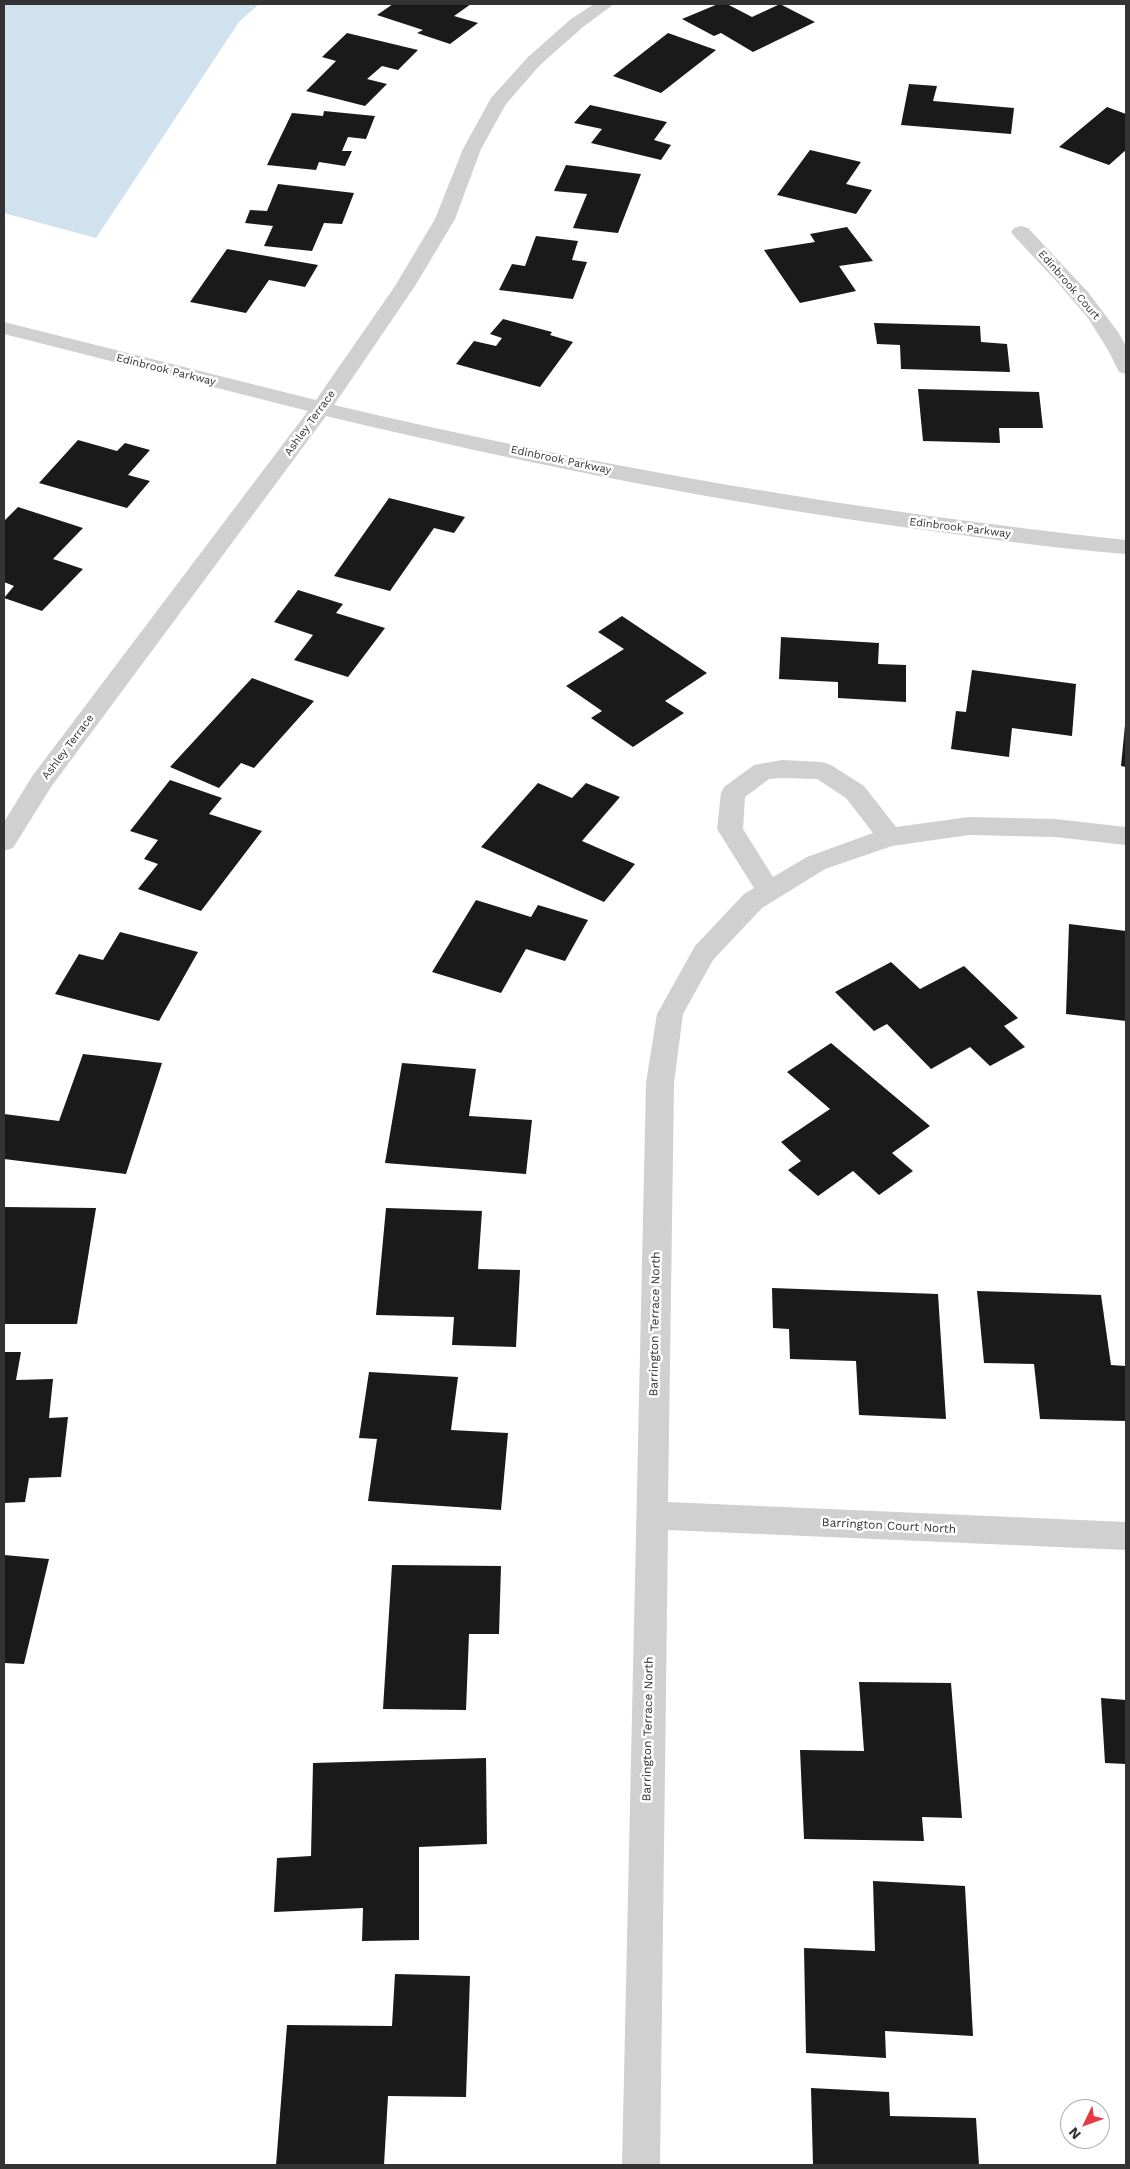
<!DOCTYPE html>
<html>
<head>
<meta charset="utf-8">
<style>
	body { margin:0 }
	#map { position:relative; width:1130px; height:2169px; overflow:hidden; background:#fff; font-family:"Work Sans",sans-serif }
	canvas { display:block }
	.frame { position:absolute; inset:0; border:5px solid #333; pointer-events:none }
	.north { position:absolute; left:1060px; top:2099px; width:50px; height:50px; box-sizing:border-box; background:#fff; border:1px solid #adadad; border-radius:50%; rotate:228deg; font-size:14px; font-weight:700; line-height:20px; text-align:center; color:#333 }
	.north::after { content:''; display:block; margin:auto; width:18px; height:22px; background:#e63946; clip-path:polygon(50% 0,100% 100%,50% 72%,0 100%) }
</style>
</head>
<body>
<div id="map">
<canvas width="1130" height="2169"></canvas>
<div class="frame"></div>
<div class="north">N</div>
</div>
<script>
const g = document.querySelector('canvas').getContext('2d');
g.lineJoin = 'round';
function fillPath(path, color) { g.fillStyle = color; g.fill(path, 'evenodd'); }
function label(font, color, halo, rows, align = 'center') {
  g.font = font + ' "Work Sans",sans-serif'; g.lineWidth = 5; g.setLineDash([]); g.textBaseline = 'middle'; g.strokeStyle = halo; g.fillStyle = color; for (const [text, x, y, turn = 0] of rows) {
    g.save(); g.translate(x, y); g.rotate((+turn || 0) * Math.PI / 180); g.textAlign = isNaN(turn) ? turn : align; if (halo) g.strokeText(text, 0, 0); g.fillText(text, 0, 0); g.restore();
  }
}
fillPath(new Path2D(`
	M 4,4 L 259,4 L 239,22 L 96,238 L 4,213 Z`), '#cfe2ee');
fillPath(new Path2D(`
	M 393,4 L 471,4 L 454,16 L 478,23 L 450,44 L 417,33 L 423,30 L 377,15 Z
	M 718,4 L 727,4 L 752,17 L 780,4 L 815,22 L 753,52 L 721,33 L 714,36 L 682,19 Z
	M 347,33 L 418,50 L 398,70 L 382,66 L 367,79 L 387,84 L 365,106 L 306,91 L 336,61 L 322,57 Z
	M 668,33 L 716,50 L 661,93 L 613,76 Z
	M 909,84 L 937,86 L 933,101 L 1014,108 L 1011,134 L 901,125 Z
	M 590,105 L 667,122 L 654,140 L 671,145 L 661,160 L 591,143 L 602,129 L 574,123 Z
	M 1107,107 L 1126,114 L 1126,150 L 1109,165 L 1059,147 Z
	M 324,111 L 375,116 L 366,139 L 348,137 L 342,151 L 352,151 L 345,166 L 319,162 L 316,170 L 267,165 L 292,113 L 323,116 Z
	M 810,150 L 861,162 L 846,184 L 872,190 L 856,214 L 777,195 Z
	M 566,165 L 641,174 L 618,233 L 573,228 L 587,194 L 554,191 Z
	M 278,184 L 354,193 L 342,224 L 324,223 L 312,251 L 264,246 L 273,226 L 245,223 L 250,210 L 267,211 Z
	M 847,227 L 873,261 L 839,266 L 856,291 L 800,303 L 764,250 L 815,242 L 810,234 Z
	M 536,236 L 578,241 L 572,260 L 587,262 L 573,299 L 499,290 L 512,264 L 525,266 Z
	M 227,249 L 318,265 L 305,287 L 269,280 L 246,313 L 190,302 Z
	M 503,319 L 552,332 L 550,335 L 573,342 L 540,387 L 456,364 L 474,341 L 496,346 L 502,338 L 490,334 Z
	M 874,323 L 980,326 L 981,342 L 1007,344 L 1010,372 L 901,369 L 900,345 L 877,344 Z
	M 918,389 L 1039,392 L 1043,428 L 999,428 L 1000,443 L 923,441 Z
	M 78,440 L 117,451 L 125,443 L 150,450 L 128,475 L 150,481 L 127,508 L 39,483 Z
	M 389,498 L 465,517 L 454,533 L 434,528 L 390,591 L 334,576 Z
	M 18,507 L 83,528 L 53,559 L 83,569 L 42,611 L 4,598 L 14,586 L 4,582 L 4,521 Z
	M 298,590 L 343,604 L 336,613 L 385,628 L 348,677 L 294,660 L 313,635 L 274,622 Z
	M 622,616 L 707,673 L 665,701 L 684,713 L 633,747 L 591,718 L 602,711 L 566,686 L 624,649 L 598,632 Z
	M 781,637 L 879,643 L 878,664 L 906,665 L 906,702 L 838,698 L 838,682 L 779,679 Z
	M 972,670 L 1076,684 L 1072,736 L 1012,728 L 1009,757 L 951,749 L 956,711 L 966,712 Z
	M 252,678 L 314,701 L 254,768 L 241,763 L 219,788 L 170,767 Z
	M 1125,725 L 1126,725 L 1126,767 L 1121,766 Z
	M 170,780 L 222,798 L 209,814 L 262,831 L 201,911 L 138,889 L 158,864 L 144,859 L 158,840 L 130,831 Z
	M 538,783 L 572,798 L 586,783 L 620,797 L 582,841 L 635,864 L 604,902 L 481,847 Z
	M 476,900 L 531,917 L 538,905 L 588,920 L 565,961 L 526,949 L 501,993 L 432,972 Z
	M 1069,924 L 1126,931 L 1126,1021 L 1066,1014 Z
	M 120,932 L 198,952 L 159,1021 L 55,994 L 79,954 L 103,960 Z
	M 891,962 L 920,989 L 964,966 L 1018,1018 L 1004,1026 L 1025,1047 L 990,1066 L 970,1047 L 931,1069 L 887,1024 L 874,1031 L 835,992 Z
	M 831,1043 L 930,1126 L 892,1153 L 913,1171 L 879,1195 L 853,1171 L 818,1196 L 788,1170 L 801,1161 L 781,1142 L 830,1109 L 787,1072 Z
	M 83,1054 L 162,1063 L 126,1174 L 4,1159 L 4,1114 L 59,1121 Z
	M 402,1063 L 476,1069 L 469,1116 L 532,1120 L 526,1174 L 385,1163 Z
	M 4,1207 L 96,1208 L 77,1324 L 4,1324 Z
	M 386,1208 L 482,1211 L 478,1269 L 520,1270 L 516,1347 L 452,1345 L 454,1317 L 376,1315 Z
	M 772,1288 L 938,1294 L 946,1419 L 859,1415 L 856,1361 L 790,1359 L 789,1329 L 773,1328 Z
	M 977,1291 L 1101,1295 L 1111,1365 L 1126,1366 L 1126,1421 L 1040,1419 L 1034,1364 L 984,1363 Z
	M 4,1352 L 21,1352 L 16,1380 L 53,1379 L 49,1418 L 68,1417 L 61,1477 L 29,1478 L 25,1502 L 4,1503 Z
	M 369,1372 L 458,1377 L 451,1430 L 508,1433 L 501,1510 L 368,1501 L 377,1439 L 359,1438 Z
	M 4,1555 L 49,1559 L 24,1664 L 4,1663 Z
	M 392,1565 L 501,1566 L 499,1634 L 469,1634 L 466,1710 L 383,1709 Z
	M 859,1682 L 951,1683 L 962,1818 L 922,1817 L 924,1841 L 804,1839 L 800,1750 L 864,1751 Z
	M 1101,1698 L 1126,1700 L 1126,1764 L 1105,1763 Z
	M 486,1758 L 487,1844 L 419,1847 L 419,1940 L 362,1941 L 363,1908 L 274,1912 L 277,1858 L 311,1856 L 313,1763 Z
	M 873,1881 L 965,1886 L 973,2036 L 885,2031 L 886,2058 L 806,2053 L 804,1948 L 875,1951 Z
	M 395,1974 L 470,1976 L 466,2097 L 388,2096 L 384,2165 L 276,2165 L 287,2025 L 392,2026 Z
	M 811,2088 L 889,2092 L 890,2116 L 976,2118 L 979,2165 L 813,2165 Z`), '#1a1a1a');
fillPath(new Path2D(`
	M 594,4 L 614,4 L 583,27 L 540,65 L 506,104 L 481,149 L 455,219 L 415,286 L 334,405 C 597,467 858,511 1126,540 L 1126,554 C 1061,549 996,540 932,531 C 728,504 526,464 326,416 L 51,787 L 13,848 L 4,851 L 4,822 L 33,775 L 308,411 L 4,334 L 4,322 L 316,400 L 395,286 L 435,219 L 463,149 L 491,98 L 528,57 L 571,19 Z
	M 1021,226 L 1028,228 L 1088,292 L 1118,332 L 1126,346 L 1126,374 L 1119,372 L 1108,350 L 1088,318 L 1058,283 L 1014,236 L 1011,232 L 1014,228 Z
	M 782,760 L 822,762 L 831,765 L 864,786 L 896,827 L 969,817 L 1055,819 L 1126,827 L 1126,845 L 1055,837 L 969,835 L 892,846 L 825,869 L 762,908 L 713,960 L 683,1014 L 674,1083 L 668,1502 L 1126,1522 L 1126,1550 L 668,1530 L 660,2165 L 622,2165 L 646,1083 L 657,1014 L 661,1007 L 695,946 L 744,894 L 754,888 L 717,829 L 721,793 L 724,787 L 754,765 ZM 782,778 L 817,779 L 846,798 L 873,833 L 807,857 L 773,877 L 743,829 L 745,797 L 769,779 Z`), '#d0d0d0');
label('11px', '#333', '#fff', [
	["Edinbrook Court",1069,285,49],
	["Edinbrook Parkway",166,370,14],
	["Ashley Terrace",310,423,-54],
	["Edinbrook Parkway",561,460,12],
	["Edinbrook Parkway",960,528,7],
	["Ashley Terrace",68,747,-53]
]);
label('12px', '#333', '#fff', [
	["Barrington Terrace North",655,1324,-89],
	["Barrington Court North",889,1526,3],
	["Barrington Terrace North",648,1729,-89]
]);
</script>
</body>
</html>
